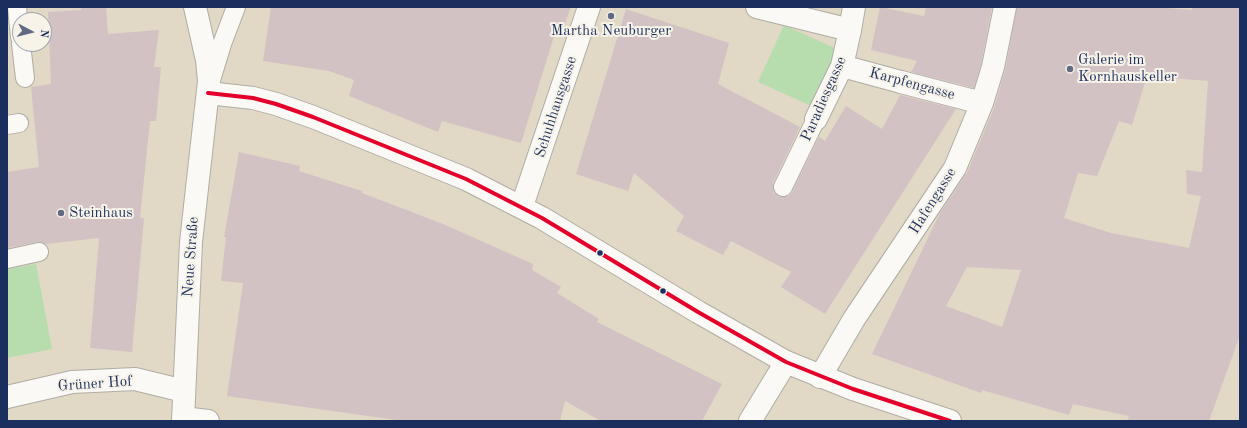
<!DOCTYPE html>
<html>
<head>
<meta charset="utf-8">
<style>
	body { margin:0 }
	#map { position:relative; width:1247px; height:428px; overflow:hidden; background:#e1d9c5; font-family:"Old Standard TT",serif }
	canvas { display:block }
	.frame { position:absolute; inset:0; border:8px solid #1b2f5e; pointer-events:none }
	.north { position:absolute; left:12px; top:12px; width:40px; height:40px; box-sizing:border-box; background:#f7f3e8; border:1px solid #9fa5b1; border-radius:50%; rotate:97deg; font-size:11px; font-weight:700; line-height:16px; text-align:center; color:#1b2f5e }
	.north::after { content:''; display:block; margin:auto; width:14px; height:18px; background:#606a82; clip-path:polygon(50% 0,100% 100%,50% 72%,0 100%) }
</style>
</head>
<body>
<div id="map">
<canvas width="1247" height="428"></canvas>
<div class="frame"></div>
<div class="north">N</div>
</div>
<script>
const g = document.querySelector('canvas').getContext('2d');
g.lineJoin = 'round';
function fillPath(path, color) { g.fillStyle = color; g.fill(path, 'evenodd'); }
function strokePath(path, color, width, dash) { g.strokeStyle = color; g.lineWidth = width; g.lineCap = dash ? 'butt' : 'round'; g.setLineDash(dash || []); g.stroke(path); }
function label(font, color, halo, rows, align = 'center') {
  g.font = font + ' "Old Standard TT",serif'; g.lineWidth = 4; g.setLineDash([]); g.textBaseline = 'middle'; g.strokeStyle = halo; g.fillStyle = color; for (const [text, x, y, turn = 0] of rows) {
    g.save(); g.translate(x, y); g.rotate((+turn || 0) * Math.PI / 180); g.textAlign = isNaN(turn) ? turn : align; if (halo) g.strokeText(text, 0, 0); g.fillText(text, 0, 0); g.restore();
  }
}
fillPath(new Path2D(`
	M 784,25 L 839,50 L 814,107 L 758,82 Z
	M 36,264 L 52,349 L 7,358 L 7,269 Z`), '#b7dcae');
fillPath(new Path2D(`
	M 81,7 L 106,7 L 108,34 L 159,30 L 154,67 L 161,67 L 156,121 L 150,121 L 140,218 L 144,218 L 132,352 L 90,348 L 99,238 L 46,244 L 37,242 L 7,248 L 7,172 L 39,167 L 31,87 L 51,84 L 48,12 L 81,10 Z
	M 271,7 L 571,7 L 561,35 L 555,33 L 521,143 L 442,121 L 438,132 L 349,96 L 354,80 L 329,71 L 263,61 Z
	M 880,7 L 924,16 L 926,7 L 992,7 L 981,64 L 974,88 L 911,72 L 917,61 L 871,50 Z
	M 1017,7 L 1151,7 L 1192,10 L 1192,7 L 1240,8 L 1240,335 L 1209,421 L 1127,421 L 1129,416 L 1073,404 L 1069,415 L 982,390 L 981,393 L 872,354 L 940,213 L 967,173 L 994,108 L 1005,71 ZM 1147,76 L 1208,81 L 1202,172 L 1186,170 L 1187,194 L 1201,196 L 1189,248 L 1111,233 L 1064,218 L 1078,173 L 1097,176 L 1119,121 L 1132,125 ZM 967,267 L 1021,270 L 1002,327 L 946,306 Z
	M 626,9 L 729,43 L 718,84 L 800,127 L 773,183 L 774,193 L 779,197 L 789,196 L 792,192 L 819,137 L 825,141 L 846,106 L 882,129 L 900,95 L 956,109 L 825,314 L 781,287 L 791,272 L 731,241 L 723,255 L 676,231 L 684,216 L 634,173 L 628,191 L 576,174 Z
	M 239,152 L 300,166 L 299,171 L 362,191 L 362,193 L 443,224 L 533,264 L 532,270 L 561,287 L 557,293 L 599,319 L 597,322 L 722,384 L 702,421 L 601,421 L 565,401 L 560,421 L 403,421 L 227,396 L 243,283 L 221,281 L 226,237 L 224,237 Z`), '#d2c2c4');
const service = new Path2D(`
	M 17,7 L 20,37
	M 21,44 L 25,78
	M 211,80 L 222,44 L 236,7
	M 7,125 L 19,123
	M 783,187 L 816,119
	M 7,259 L 39,252`);
const pedestrian = new Path2D(`
	M 850,30 L 854,7
	M 901,82 L 982,103
	M 820,377 L 854,319 L 955,168 L 982,103 L 993,67 L 1005,7`);
const minor = new Path2D(`
	M 757,7 L 850,30 L 842,66 L 816,119
	M 842,66 L 901,82
	M 522,206 L 589,7
	M 7,397 L 72,382 L 135,379 L 184,391
	M 183,418 L 208,421
	M 750,421 L 786,362`);
const tertiary = new Path2D(`
	M 208,93 L 253,98 L 276,104 L 313,117 L 466,179 L 542,218 L 698,312 L 786,362 L 853,389 L 950,421
	M 183,421 L 191,242 L 209,81 L 207,60 L 195,7`);
strokePath(service, '#b0aca4', 20);
strokePath(pedestrian, '#b0aca4', 24);
strokePath(minor, '#b0aca4', 24);
strokePath(tertiary, '#b0aca4', 24);
strokePath(service, '#faf9f6', 18);
strokePath(pedestrian, '#faf9f6', 22);
strokePath(minor, '#faf9f6', 22);
strokePath(tertiary, '#faf9f6', 22);
strokePath(new Path2D(`
	M 208,93 L 253,98 L 276,104 L 313,117 L 466,179 L 542,218 L 698,312 L 786,362 L 853,389 L 950,421`), '#e4002b', 4);
for (const [x, y, r, color] of [
	[611,16,4,"#606a82"],
	[1070,69,4,"#606a82"],
	[61,213,4,"#606a82"],
	[600,253,3.5,"#1b2f5e"],
	[663,291,3.5,"#1b2f5e"]
]) { const dot = new Path2D(); dot.arc(x, y, r, 0, 2 * Math.PI); g.fillStyle = color; g.fill(dot); strokePath(dot, '#f7f3e8', 1.5); }
label('15px', '#1b2f5e', '#f7f3e8', [
	["Martha Neuburger",611,31,"center"],
	["Galerie im",1078,60],
	["Kornhauskeller",1078,77],
	["Steinhaus",69,213]
], 'left');
label('15px', '#1b2f5e', '#f7f3e8', [
	["Karpfengasse",912,84,15],
	["Paradiesgasse",824,99,-66],
	["Schuhhausgasse",556,107,-72],
	["Hafengasse",933,201,-58],
	["Neue Straße",191,257,-86],
	["Grüner Hof",95,384,-4]
]);
</script>
</body>
</html>
